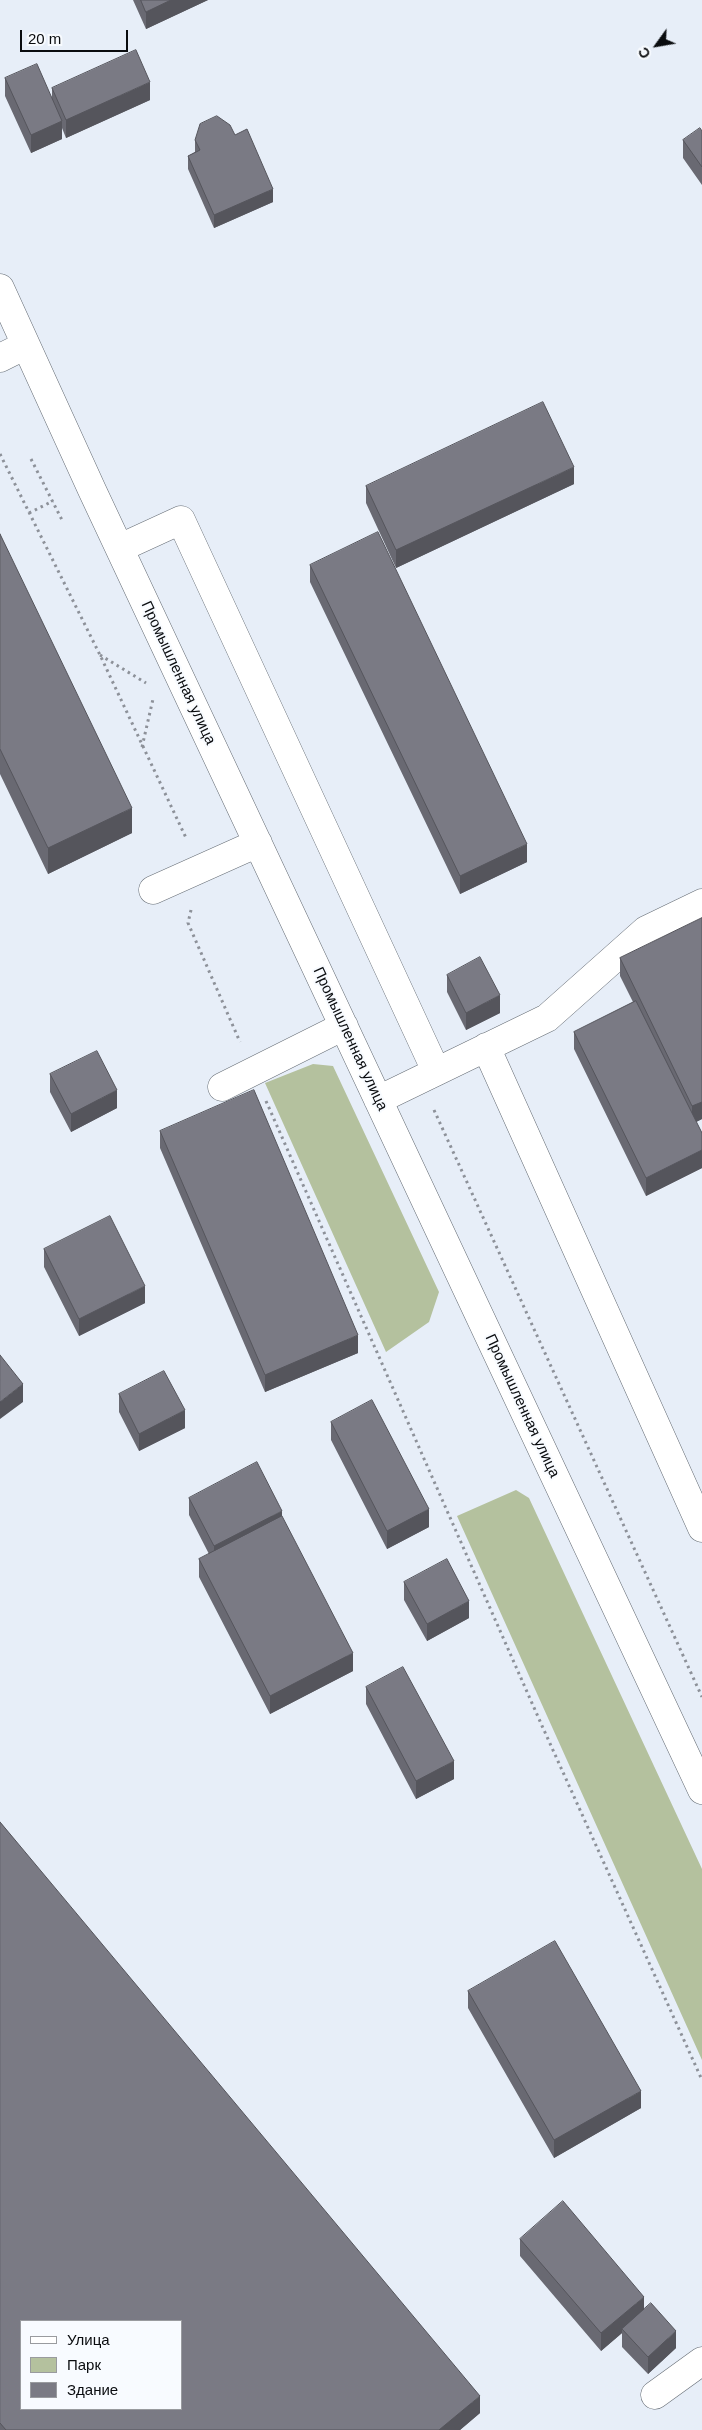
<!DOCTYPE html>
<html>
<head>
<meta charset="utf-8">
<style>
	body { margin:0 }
	#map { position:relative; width:702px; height:2430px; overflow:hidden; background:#e7eef8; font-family:Helvetica,sans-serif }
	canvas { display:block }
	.legend { position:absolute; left:20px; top:2320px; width:162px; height:90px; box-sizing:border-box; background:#f8fbff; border:1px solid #999b9f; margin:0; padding:6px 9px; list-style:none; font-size:15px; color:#0a0c0f }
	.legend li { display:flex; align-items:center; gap:10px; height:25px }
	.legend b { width:25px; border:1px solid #999b9f }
	.north { position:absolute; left:632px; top:20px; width:50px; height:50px; -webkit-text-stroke:4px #f8fbff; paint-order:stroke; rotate:238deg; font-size:14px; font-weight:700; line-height:20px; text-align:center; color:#0a0c0f }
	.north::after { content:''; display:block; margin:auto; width:18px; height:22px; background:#0a0c0f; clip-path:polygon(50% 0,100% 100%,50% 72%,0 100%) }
	.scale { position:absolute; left:20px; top:30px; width:108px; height:22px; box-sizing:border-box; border:2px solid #0a0c0f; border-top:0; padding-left:6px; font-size:15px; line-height:18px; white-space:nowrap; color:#0a0c0f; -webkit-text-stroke:4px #f8fbff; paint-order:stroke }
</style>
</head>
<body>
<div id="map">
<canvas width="702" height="2430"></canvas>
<ul class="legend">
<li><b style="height:6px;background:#fff"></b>Улица</li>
<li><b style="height:14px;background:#b4c19e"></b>Парк</li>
<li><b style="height:14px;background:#7a7a84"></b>Здание</li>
</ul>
<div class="north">С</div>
<div class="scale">20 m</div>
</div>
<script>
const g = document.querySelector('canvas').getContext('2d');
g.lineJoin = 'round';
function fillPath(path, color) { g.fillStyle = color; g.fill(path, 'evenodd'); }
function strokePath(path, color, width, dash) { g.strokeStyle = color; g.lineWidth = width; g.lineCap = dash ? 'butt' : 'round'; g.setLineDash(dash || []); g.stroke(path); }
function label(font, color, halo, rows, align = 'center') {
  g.font = font + ' Helvetica,sans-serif'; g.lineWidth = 4; g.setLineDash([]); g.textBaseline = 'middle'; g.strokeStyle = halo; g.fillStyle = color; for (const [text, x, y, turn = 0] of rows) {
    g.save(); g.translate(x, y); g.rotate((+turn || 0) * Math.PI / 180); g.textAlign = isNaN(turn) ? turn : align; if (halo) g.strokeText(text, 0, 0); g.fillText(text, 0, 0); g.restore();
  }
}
fillPath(new Path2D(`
	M 313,1064 L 333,1066 L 439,1292 L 429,1322 L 386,1352 L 265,1083 Z
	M 516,1490 L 529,1498 L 702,1869 L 702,2060 L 457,1516 Z`), '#b4c19e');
const minor = new Path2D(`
	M 0,288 L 92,490 L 702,1790
	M 0,358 L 26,345
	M 120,548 L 181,520 L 436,1071
	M 153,890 L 258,843
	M 486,1047 L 702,1528
	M 222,1087 L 344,1026
	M 378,1100 L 547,1018 L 646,930 L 702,903
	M 655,2395 L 702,2361`);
strokePath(minor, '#656c74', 29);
strokePath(new Path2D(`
	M 0,454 L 100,655 L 187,840
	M 31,459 L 62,520
	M 29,513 L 53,501
	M 100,655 L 146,683
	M 142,747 L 153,699
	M 191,910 L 188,923 L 240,1042
	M 266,1101 L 543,1728 L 702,2080
	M 434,1110 L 702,1697`), '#8d9199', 3, [2.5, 4]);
strokePath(minor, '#fff', 28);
fillPath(new Path2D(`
	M 133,0 L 208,0 L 146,29 Z
	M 5,78 L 52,98 L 52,88 L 150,100 L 66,138 L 62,128 L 62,139 L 31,153 L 5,96 Z
	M 702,131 L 702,185 L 683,158 L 683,140 Z
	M 235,135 L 273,202 L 214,228 L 188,169 L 188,156 L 195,152 L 195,140 Z
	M 574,484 L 396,568 L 366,503 L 366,486 Z
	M 0,534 L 132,833 L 48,874 L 0,774 Z
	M 310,565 L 527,862 L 460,894 L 310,582 Z
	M 702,918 L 702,1119 L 696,1122 L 702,1133 L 702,1168 L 646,1196 L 574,1049 L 574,1032 L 633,1002 L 620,976 L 620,958 Z
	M 447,975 L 500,1013 L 466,1030 L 447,992 Z
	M 50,1074 L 117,1108 L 71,1132 L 50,1092 Z
	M 160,1131 L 358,1353 L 265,1392 L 160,1148 Z
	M 44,1249 L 145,1303 L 79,1336 L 44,1267 Z
	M 119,1394 L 185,1428 L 139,1451 L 119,1412 Z
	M 331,1422 L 429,1527 L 387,1549 L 331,1440 Z
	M 189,1498 L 282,1518 L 353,1671 L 270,1714 L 199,1577 L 199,1559 L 209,1554 L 189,1515 Z
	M 404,1582 L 469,1618 L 427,1641 L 404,1600 Z
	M 366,1687 L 454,1779 L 416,1799 L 366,1704 Z
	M 0,1822 L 480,2413 L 460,2430 L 0,2430 Z
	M 468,1991 L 641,2108 L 554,2158 L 468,2008 Z
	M 520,2239 L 644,2309 L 676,2348 L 648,2374 L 622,2347 L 622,2333 L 601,2351 L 520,2256 Z`), '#696972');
fillPath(new Path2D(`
	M 171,0 L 208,0 L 146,29 L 146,12 Z
	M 150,82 L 150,100 L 66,138 L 66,120 Z
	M 62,121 L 62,139 L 31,153 L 31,135 Z
	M 273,189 L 273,202 L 214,228 L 214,215 Z
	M 574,467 L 574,484 L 396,568 L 396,550 Z
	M 132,808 L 132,833 L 48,874 L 48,848 Z
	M 527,844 L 527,862 L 460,894 L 460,876 Z
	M 500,995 L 500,1013 L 466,1030 L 466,1013 Z
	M 117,1090 L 117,1108 L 71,1132 L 71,1114 Z
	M 702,1102 L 702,1119 L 692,1124 L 692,1106 Z
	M 702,1150 L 702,1168 L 646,1196 L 646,1178 Z
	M 145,1286 L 145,1303 L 79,1336 L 79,1319 Z
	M 358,1335 L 358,1353 L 265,1392 L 265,1375 Z
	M 23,1384 L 23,1402 L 0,1419 L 0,1402 Z
	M 185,1410 L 185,1428 L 139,1451 L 139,1434 Z
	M 429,1509 L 429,1527 L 387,1549 L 387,1531 Z
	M 282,1511 L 282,1528 L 214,1564 L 214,1546 Z
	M 469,1601 L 469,1618 L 427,1641 L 427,1624 Z
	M 353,1653 L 353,1671 L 270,1714 L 270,1696 Z
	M 454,1761 L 454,1779 L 416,1799 L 416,1781 Z
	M 641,2091 L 641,2108 L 554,2158 L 554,2140 Z
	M 644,2297 L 644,2314 L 622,2329 L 622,2333 L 601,2351 L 601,2333 Z
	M 676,2331 L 676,2348 L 648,2374 L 648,2357 Z
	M 480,2396 L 480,2413 L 460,2430 L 439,2430 Z`), '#55555c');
const building = new Path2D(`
	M 141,0 L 171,0 L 146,12 Z
	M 136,50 L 150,82 L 66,120 L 52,88 Z
	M 37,64 L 62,121 L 31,135 L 5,78 Z
	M 217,116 L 230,125 L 235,135 L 247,129 L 273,189 L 214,215 L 188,156 L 200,150 L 195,140 L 200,124 Z
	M 700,128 L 702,131 L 702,167 L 683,140 Z
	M 543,402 L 574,467 L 396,550 L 366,486 Z
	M 378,532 L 527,844 L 460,876 L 310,565 Z
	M 0,534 L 132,808 L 48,848 L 0,749 Z
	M 702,918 L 702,1102 L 692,1106 L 620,958 Z
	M 480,957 L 500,995 L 466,1013 L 447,975 Z
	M 636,1001 L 702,1133 L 702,1150 L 646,1178 L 574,1032 Z
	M 97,1051 L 117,1090 L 71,1114 L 50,1074 Z
	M 254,1090 L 358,1335 L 265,1375 L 160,1131 Z
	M 110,1216 L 145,1286 L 79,1319 L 44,1249 Z
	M 0,1355 L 23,1384 L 0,1402 Z
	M 164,1371 L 185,1410 L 139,1434 L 119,1394 Z
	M 372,1400 L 429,1509 L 387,1531 L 331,1422 Z
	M 257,1462 L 282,1511 L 214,1546 L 189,1498 Z
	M 282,1516 L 353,1653 L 270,1696 L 199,1559 Z
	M 447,1559 L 469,1601 L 427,1624 L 404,1582 Z
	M 403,1667 L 454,1761 L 416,1781 L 366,1687 Z
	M 0,1822 L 480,2396 L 439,2430 L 6,2430 L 0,2423 ZM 21,2321 L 181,2321 L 181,2409 L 21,2409 Z
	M 555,1941 L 641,2091 L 554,2140 L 468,1991 Z
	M 563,2201 L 644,2297 L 601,2333 L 520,2239 Z
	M 651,2303 L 676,2331 L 648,2357 L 622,2329 Z`);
fillPath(building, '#7a7a84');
strokePath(building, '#55555c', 1);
label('15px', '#0a0c0f', '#f8fbff', [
	["Промышленная улица",178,673,65],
	["Промышленная улица",350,1039,65],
	["Промышленная улица",522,1406,65]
]);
</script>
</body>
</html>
